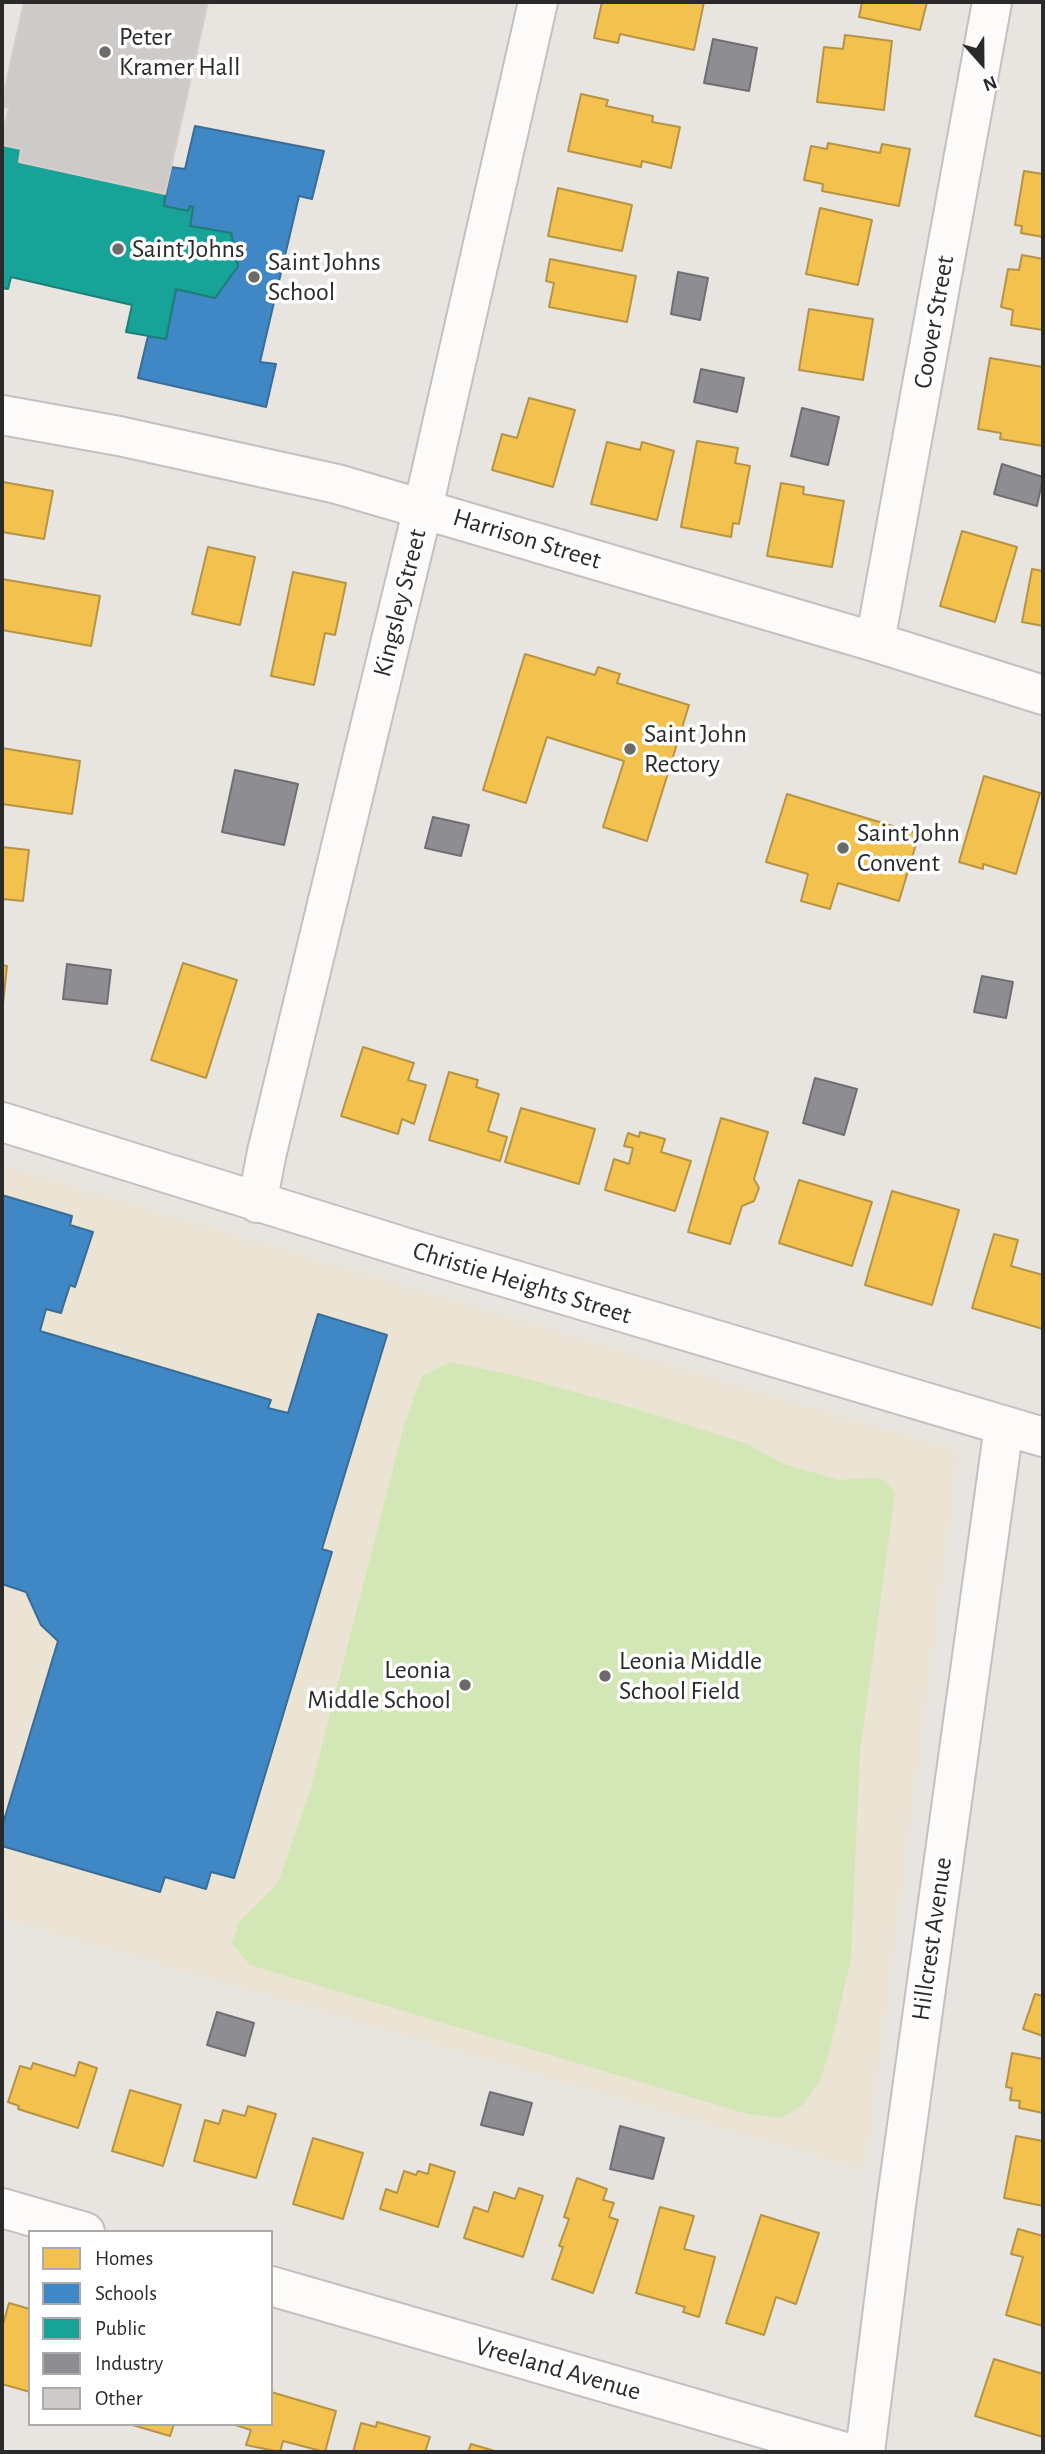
<!DOCTYPE html>
<html>
<head>
<meta charset="utf-8">
<style>
	body { margin:0 }
	#map { position:relative; width:1045px; height:2454px; overflow:hidden; background:#e8e4e0; font-family:"Alegreya Sans",sans-serif }
	canvas { display:block }
	.frame { position:absolute; inset:0; border:4px solid #2a2a2a; pointer-events:none }
	.legend { position:absolute; left:28px; top:2230px; width:245px; height:196px; box-sizing:border-box; background:#fff; border:2px solid #aaa; margin:0; padding:9px 12px; list-style:none; font-size:21px; color:#2a2a2a }
	.legend li { display:flex; align-items:center; gap:14px; height:35px }
	.legend b { width:35px; border:2px solid #aaa }
	.north { position:absolute; left:947px; top:28px; width:70px; height:70px; -webkit-text-stroke:5px #fff; paint-order:stroke; rotate:159deg; font-size:19px; font-weight:700; line-height:28px; text-align:center; color:#2a2a2a }
	.north::after { content:''; display:block; margin:auto; width:24px; height:32px; background:#2a2a2a; clip-path:polygon(50% 0,100% 100%,50% 72%,0 100%) }
</style>
</head>
<body>
<div id="map">
<canvas width="1045" height="2454"></canvas>
<div class="frame"></div>
<ul class="legend">
<li><b style="height:19px;background:#f2c14e"></b>Homes</li>
<li><b style="height:19px;background:#3f88c5"></b>Schools</li>
<li><b style="height:19px;background:#17a398"></b>Public</li>
<li><b style="height:19px;background:#8d8d92"></b>Industry</li>
<li><b style="height:19px;background:#cdcac7"></b>Other</li>
</ul>
<div class="north">N</div>
</div>
<script>
const g = document.querySelector('canvas').getContext('2d');
g.lineJoin = 'round';
function fillPath(path, color) { g.fillStyle = color; g.fill(path, 'evenodd'); }
function strokePath(path, color, width, dash) { g.strokeStyle = color; g.lineWidth = width; g.lineCap = dash ? 'butt' : 'round'; g.setLineDash(dash || []); g.stroke(path); }
function label(font, color, halo, rows, align = 'center') {
  g.font = font + ' "Alegreya Sans",sans-serif'; g.lineWidth = 7; g.setLineDash([]); g.textBaseline = 'middle'; g.strokeStyle = halo; g.fillStyle = color; for (const [text, x, y, turn = 0] of rows) {
    g.save(); g.translate(x, y); g.rotate((+turn || 0) * Math.PI / 180); g.textAlign = isNaN(turn) ? turn : align; if (halo) g.strokeText(text, 0, 0); g.fillText(text, 0, 0); g.restore();
  }
}
fillPath(new Path2D(`
	M 2,1165 L 959,1451 L 865,2170 L 2,1918 Z`), '#ebe4d4');
fillPath(new Path2D(`
	M 450,1362 L 517,1376 L 633,1408 L 745,1443 L 784,1464 L 839,1480 L 875,1478 L 885,1481 L 895,1493 L 860,1752 L 851,1959 L 829,2053 L 820,2080 L 803,2105 L 781,2118 L 754,2115 L 737,2111 L 250,1965 L 232,1944 L 239,1922 L 278,1883 L 311,1788 L 405,1422 L 422,1376 Z`), '#d3e7b6');
const homes = new Path2D(`
	M 602,2 L 704,2 L 694,50 L 620,34 L 618,43 L 594,38 Z
	M 862,2 L 927,2 L 920,30 L 859,17 Z
	M 845,35 L 892,41 L 884,110 L 817,102 L 824,47 L 843,49 Z
	M 581,94 L 608,100 L 606,106 L 653,116 L 652,122 L 680,127 L 671,168 L 642,161 L 641,167 L 568,151 Z
	M 828,143 L 880,153 L 882,144 L 910,149 L 899,206 L 822,191 L 823,184 L 804,180 L 811,146 L 827,149 Z
	M 1024,171 L 1043,174 L 1043,237 L 1021,233 L 1022,226 L 1015,225 Z
	M 558,188 L 632,205 L 622,251 L 548,236 Z
	M 820,208 L 872,220 L 858,285 L 806,274 Z
	M 1022,255 L 1043,259 L 1043,330 L 1011,325 L 1013,310 L 1001,307 L 1008,269 L 1019,270 Z
	M 550,259 L 636,276 L 627,322 L 549,307 L 554,283 L 546,281 Z
	M 809,309 L 873,319 L 863,380 L 799,370 Z
	M 990,358 L 1043,367 L 1043,446 L 1000,439 L 1001,433 L 978,429 Z
	M 529,398 L 575,410 L 553,487 L 492,470 L 502,434 L 517,438 Z
	M 697,441 L 738,448 L 735,463 L 750,466 L 739,524 L 733,523 L 731,537 L 681,527 Z
	M 607,442 L 640,450 L 642,442 L 674,451 L 657,520 L 591,504 Z
	M 3,482 L 53,491 L 44,539 L 2,532 Z
	M 781,483 L 804,487 L 803,494 L 844,501 L 832,567 L 767,556 Z
	M 962,531 L 1017,547 L 995,622 L 940,606 Z
	M 208,547 L 255,557 L 240,625 L 192,614 Z
	M 1032,569 L 1043,571 L 1043,626 L 1022,622 Z
	M 293,572 L 346,583 L 335,635 L 325,633 L 314,685 L 271,676 Z
	M 2,579 L 100,596 L 91,646 L 2,630 Z
	M 525,654 L 595,675 L 598,667 L 620,674 L 617,683 L 689,705 L 647,841 L 603,827 L 624,761 L 547,737 L 526,803 L 483,790 Z
	M 2,748 L 80,761 L 72,814 L 2,804 Z
	M 984,776 L 1040,793 L 1016,874 L 983,864 L 983,869 L 959,862 Z
	M 787,794 L 919,834 L 899,901 L 838,883 L 830,909 L 801,901 L 808,874 L 766,862 Z
	M 2,847 L 29,850 L 23,901 L 2,899 Z
	M 183,963 L 237,980 L 206,1078 L 151,1060 Z
	M 2,965 L 7,966 L 2,1013 Z
	M 363,1047 L 414,1063 L 408,1080 L 426,1085 L 414,1124 L 402,1119 L 398,1134 L 341,1116 Z
	M 449,1072 L 478,1080 L 476,1087 L 499,1094 L 488,1131 L 507,1137 L 500,1161 L 429,1140 Z
	M 521,1108 L 595,1129 L 579,1184 L 505,1162 Z
	M 721,1118 L 768,1132 L 754,1179 L 759,1188 L 754,1201 L 742,1206 L 730,1244 L 688,1232 Z
	M 640,1132 L 665,1139 L 661,1152 L 691,1161 L 675,1211 L 605,1190 L 614,1159 L 629,1164 L 633,1148 L 624,1146 L 628,1133 L 639,1137 Z
	M 799,1180 L 872,1202 L 852,1266 L 779,1243 Z
	M 892,1191 L 959,1210 L 932,1305 L 865,1285 Z
	M 994,1234 L 1018,1240 L 1011,1266 L 1043,1275 L 1043,1329 L 972,1308 Z
	M 1035,1994 L 1043,1996 L 1043,2036 L 1023,2029 Z
	M 1012,2053 L 1043,2059 L 1043,2113 L 1019,2108 L 1020,2101 L 1010,2100 L 1012,2088 L 1006,2087 Z
	M 79,2062 L 97,2068 L 78,2128 L 18,2109 L 19,2106 L 8,2102 L 20,2066 L 31,2069 L 33,2063 L 75,2076 Z
	M 130,2090 L 181,2105 L 163,2166 L 112,2151 Z
	M 248,2106 L 276,2114 L 256,2178 L 194,2161 L 205,2120 L 219,2124 L 223,2110 L 245,2116 Z
	M 1016,2136 L 1043,2141 L 1043,2206 L 1004,2198 Z
	M 313,2138 L 363,2153 L 343,2219 L 293,2204 Z
	M 430,2164 L 455,2172 L 438,2227 L 380,2209 L 386,2189 L 397,2193 L 404,2171 L 416,2175 L 418,2171 L 428,2174 Z
	M 577,2178 L 607,2189 L 603,2200 L 614,2203 L 609,2217 L 618,2220 L 593,2293 L 552,2279 L 563,2247 L 559,2246 L 569,2219 L 564,2217 Z
	M 519,2188 L 543,2196 L 523,2257 L 464,2238 L 474,2207 L 488,2212 L 494,2192 L 515,2199 Z
	M 660,2207 L 694,2216 L 684,2249 L 715,2257 L 699,2317 L 683,2312 L 685,2307 L 636,2293 Z
	M 761,2215 L 819,2233 L 796,2304 L 776,2297 L 764,2335 L 726,2323 Z
	M 1018,2229 L 1043,2236 L 1043,2326 L 1006,2315 L 1023,2257 L 1011,2254 Z
	M 9,2303 L 30,2309 L 30,2392 L 2,2384 L 2,2328 Z
	M 994,2359 L 1043,2374 L 1043,2437 L 975,2416 Z
	M 271,2392 L 336,2411 L 325,2452 L 283,2441 L 280,2452 L 246,2445 L 251,2430 L 232,2424 L 271,2424 Z
	M 377,2422 L 430,2437 L 425,2452 L 353,2452 L 361,2423 L 376,2427 Z
	M 129,2424 L 174,2424 L 170,2436 Z
	M 471,2444 L 498,2452 L 468,2452 Z`);
fillPath(homes, '#f2c14e');
strokePath(homes, '#b69443', 2);
const schools = new Path2D(`
	M 195,126 L 324,151 L 312,199 L 299,196 L 260,362 L 276,364 L 266,407 L 138,378 L 148,336 L 166,339 L 176,289 L 215,298 L 238,266 L 231,233 L 190,226 L 193,207 L 190,206 L 188,211 L 164,206 L 171,167 L 185,169 Z
	M 2,1195 L 72,1216 L 70,1225 L 93,1232 L 75,1287 L 70,1285 L 61,1313 L 46,1309 L 40,1331 L 271,1400 L 268,1408 L 288,1413 L 318,1314 L 387,1335 L 322,1549 L 332,1552 L 234,1878 L 211,1872 L 206,1889 L 165,1877 L 160,1892 L 2,1846 L 2,1827 L 58,1641 L 41,1625 L 26,1592 L 2,1584 Z`);
fillPath(schools, '#3f88c5');
strokePath(schools, '#396c96', 2);
const public = new Path2D(`
	M 2,145 L 21,149 L 19,162 L 165,194 L 164,206 L 188,211 L 190,206 L 193,207 L 190,226 L 231,233 L 238,266 L 215,298 L 176,289 L 166,339 L 126,332 L 132,305 L 11,277 L 8,289 L 2,288 Z`);
fillPath(public, '#17a398');
strokePath(public, '#1d7f77', 2);
const industry = new Path2D(`
	M 713,39 L 757,48 L 749,91 L 704,83 Z
	M 678,272 L 708,278 L 700,320 L 671,314 Z
	M 701,369 L 744,378 L 737,412 L 694,402 Z
	M 802,408 L 839,417 L 828,465 L 791,456 Z
	M 1002,464 L 1043,477 L 1037,506 L 994,494 Z
	M 235,770 L 298,784 L 284,845 L 222,832 Z
	M 433,817 L 469,825 L 461,856 L 425,848 Z
	M 67,964 L 111,970 L 107,1004 L 63,999 Z
	M 982,976 L 1013,982 L 1006,1018 L 974,1012 Z
	M 815,1078 L 857,1089 L 844,1135 L 803,1123 Z
	M 217,2012 L 254,2023 L 245,2056 L 207,2045 Z
	M 490,2092 L 532,2103 L 523,2135 L 481,2125 Z
	M 620,2126 L 664,2138 L 653,2179 L 610,2169 Z`);
fillPath(industry, '#8d8d92');
strokePath(industry, '#6f6f73', 2);
const building = new Path2D(`
	M 24,2 L 208,2 L 165,194 L 19,162 L 21,149 L 2,145 L 2,134 L 9,108 L 2,107 L 2,101 Z`);
fillPath(building, '#cdcac7');
strokePath(building, '#d3d0cc', 2);
const minor = new Path2D(`
	M 2,415 L 119,436 L 337,484 L 875,642 L 1043,695
	M 875,642 L 992,2
	M 2,1122 L 420,1252 L 1043,1437
	M 257,1203 L 267,1152 L 423,508 L 538,2
	M 2,2208 L 85,2232
	M 271,2286 L 845,2452
	M 865,2452 L 896,2205 L 1004,1426`);
strokePath(minor, '#c2c0c1', 42);
strokePath(minor, '#fcfbfa', 38);
for (const [x, y, r, color] of [
	[105,52,7,"#6c6b6a"],
	[118,249,7,"#6c6b6a"],
	[254,277,7,"#6c6b6a"],
	[630,749,7,"#6c6b6a"],
	[843,848,7,"#6c6b6a"],
	[605,1676,7,"#6c6b6a"],
	[465,1685,7,"#6c6b6a"]
]) { const dot = new Path2D(); dot.arc(x, y, r, 0, 2 * Math.PI); g.fillStyle = color; g.fill(dot); strokePath(dot, '#fff', 2.5); }
label('26px', '#2a2a2a', '#fff', [
	["Peter",119,37],
	["Kramer Hall",119,67],
	["Saint Johns",132,249],
	["Saint Johns",268,262],
	["School",268,292],
	["Saint John",644,734],
	["Rectory",644,764],
	["Saint John",857,833],
	["Convent",857,863],
	["Leonia Middle",619,1661],
	["School Field",619,1691],
	["Leonia",451,1670,"right"],
	["Middle School",451,1700,"right"]
], 'left');
label('26px', '#2a2a2a', '#fff', [
	["Coover Street",934,322,-80],
	["Harrison Street",527,539,17],
	["Kingsley Street",400,603,-76],
	["Christie Heights Street",522,1283,17],
	["Hillcrest Avenue",932,1939,-82],
	["Vreeland Avenue",558,2369,16]
]);
</script>
</body>
</html>
